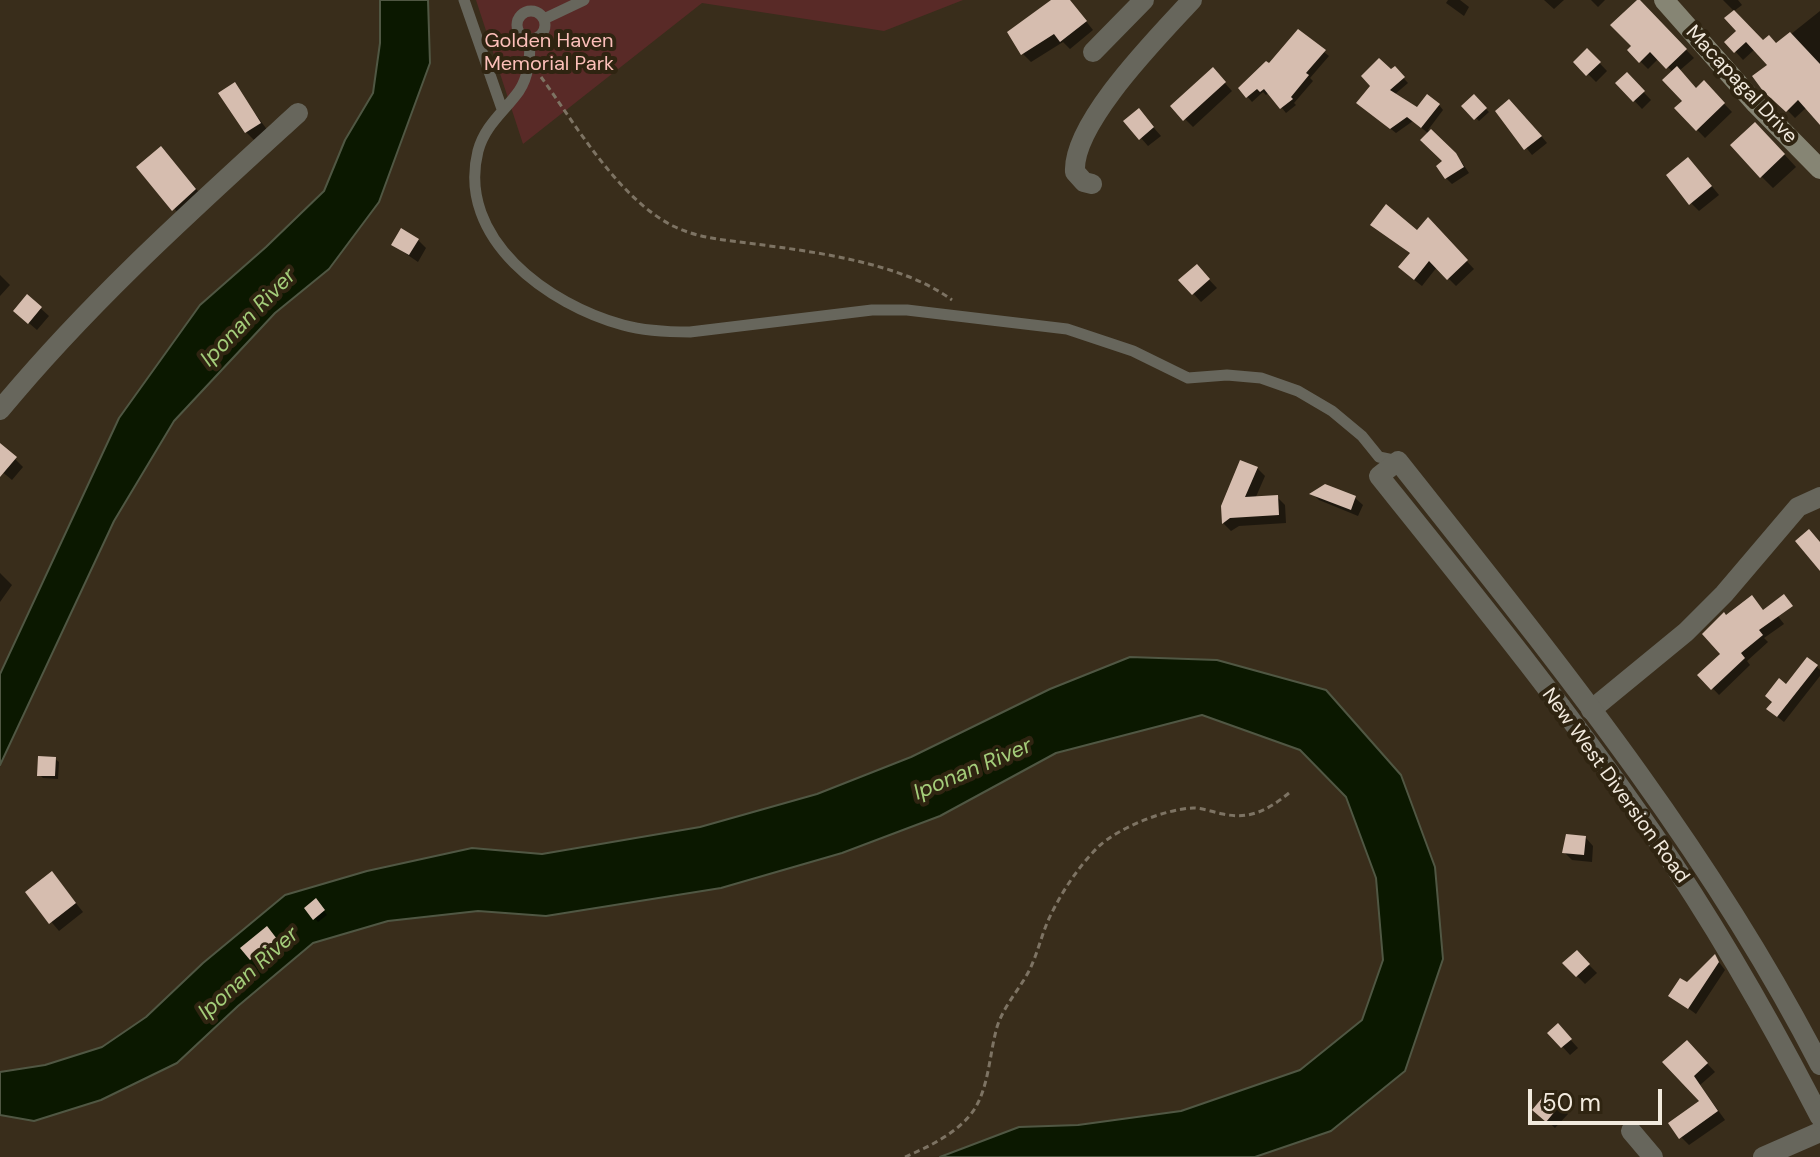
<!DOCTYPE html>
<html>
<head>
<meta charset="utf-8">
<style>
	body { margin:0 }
	#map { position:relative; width:1820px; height:1157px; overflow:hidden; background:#392d1b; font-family:"DM Sans",sans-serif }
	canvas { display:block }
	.scale { position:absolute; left:1528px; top:1089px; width:134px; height:36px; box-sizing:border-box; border:4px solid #f2eade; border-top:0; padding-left:10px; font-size:24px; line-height:28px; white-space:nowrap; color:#f2eade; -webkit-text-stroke:6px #2f2411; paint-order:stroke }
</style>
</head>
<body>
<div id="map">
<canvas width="1820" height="1157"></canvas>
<div class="scale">50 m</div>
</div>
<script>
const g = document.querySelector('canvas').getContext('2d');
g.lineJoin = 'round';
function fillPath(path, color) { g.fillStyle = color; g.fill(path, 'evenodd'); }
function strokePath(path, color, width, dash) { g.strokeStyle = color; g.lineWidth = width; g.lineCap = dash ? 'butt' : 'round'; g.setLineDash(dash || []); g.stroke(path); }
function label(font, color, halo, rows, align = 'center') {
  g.font = font + ' "DM Sans",sans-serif'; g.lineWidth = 8; g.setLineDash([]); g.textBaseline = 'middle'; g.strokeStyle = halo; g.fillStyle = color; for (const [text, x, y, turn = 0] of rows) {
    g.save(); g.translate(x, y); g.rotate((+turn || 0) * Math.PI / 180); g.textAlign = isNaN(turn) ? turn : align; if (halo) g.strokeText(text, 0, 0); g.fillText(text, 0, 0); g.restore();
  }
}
fillPath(new Path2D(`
	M 476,0 L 963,0 L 884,31 L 702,3 L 523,144 Z`), '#592a27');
const water = new Path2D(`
	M 380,0 L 428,0 L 430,63 L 379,202 L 329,269 L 275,313 L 174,421 L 114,521 L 0,765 L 0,674 L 119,418 L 200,305 L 266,247 L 324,191 L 345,140 L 373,93 L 380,43 Z
	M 1130,657 L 1217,660 L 1326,690 L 1401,775 L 1435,867 L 1443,959 L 1405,1071 L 1331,1131 L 1255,1157 L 940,1157 L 1019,1127 L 1078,1125 L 1181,1111 L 1300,1070 L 1362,1020 L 1383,960 L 1376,878 L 1346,797 L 1300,750 L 1202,715 L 1056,753 L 940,816 L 842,853 L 721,888 L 546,916 L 478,911 L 388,921 L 313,943 L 238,1006 L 177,1063 L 101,1100 L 34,1121 L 0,1115 L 0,1072 L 45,1065 L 102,1047 L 146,1017 L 203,963 L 285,895 L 367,871 L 472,848 L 542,854 L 700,827 L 817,794 L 911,757 L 1050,689 Z`);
fillPath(water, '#0b1800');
strokePath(water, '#505743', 2);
fillPath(new Path2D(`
	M 1053,0 L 1069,0 L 1093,30 L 1070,49 L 1063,42 L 1031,62 L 1023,54 Z
	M 1448,0 L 1460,0 L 1469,7 L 1464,16 L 1446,3 Z
	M 1544,0 L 1564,0 L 1554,9 Z
	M 1591,0 L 1605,0 L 1598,7 Z
	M 1723,0 L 1738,0 L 1742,5 L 1734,11 Z
	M 1639,1 L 1694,58 L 1679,71 L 1697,90 L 1704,83 L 1732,112 L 1705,138 L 1677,109 L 1684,102 L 1673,72 L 1659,58 L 1648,69 L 1629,50 L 1633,46 Z
	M 1820,11 L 1820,122 L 1807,107 L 1795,118 L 1755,77 L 1770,65 L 1755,49 L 1743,60 L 1727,42 L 1739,31 L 1763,43 L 1776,46 Z
	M 1298,32 L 1329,56 L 1310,78 L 1313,81 L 1294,103 L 1296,105 L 1286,113 L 1269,92 L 1266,95 L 1263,92 L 1252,102 L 1240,88 L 1269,66 Z
	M 1587,50 L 1607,71 L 1596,82 L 1576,62 Z
	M 1395,69 L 1408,83 L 1394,95 L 1417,109 L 1439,105 L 1443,110 L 1428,130 L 1461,161 L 1469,173 L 1452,184 L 1446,178 L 1445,162 L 1429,134 L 1413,121 L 1396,133 L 1363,107 Z
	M 1213,70 L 1232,91 L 1193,127 L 1173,107 Z
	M 1627,75 L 1651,100 L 1642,109 L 1618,83 Z
	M 234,85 L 268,131 L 254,140 L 246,132 Z
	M 1474,97 L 1489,112 L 1479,121 L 1464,106 Z
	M 1497,111 L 1525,117 L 1547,143 L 1532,155 Z
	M 1146,119 L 1161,136 L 1148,146 L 1141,138 Z
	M 1768,137 L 1796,167 L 1773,188 L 1761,176 Z
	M 173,161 L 207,202 L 186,222 L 138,167 Z
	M 1696,167 L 1719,195 L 1699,211 L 1691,203 Z
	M 1428,220 L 1474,269 L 1456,286 L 1437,267 L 1422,286 L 1408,275 L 1411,254 L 1373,225 L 1417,232 Z
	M 418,240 L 426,248 L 418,262 L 393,245 Z
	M 1197,267 L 1217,288 L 1201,302 L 1181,280 Z
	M 0,275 L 10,285 L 0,296 Z
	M 27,296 L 49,316 L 37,330 L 23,318 Z
	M 0,451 L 15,459 L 23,467 L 12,480 L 0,470 Z
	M 1257,468 L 1265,476 L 1255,499 L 1277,497 L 1285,505 L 1286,523 L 1239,526 L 1231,531 L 1224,524 L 1223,506 Z
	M 1325,486 L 1355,498 L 1363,505 L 1358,516 L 1319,500 L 1313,494 Z
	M 0,573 L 12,585 L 0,602 Z
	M 1752,598 L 1764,612 L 1777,615 L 1784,624 L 1764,638 L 1768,642 L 1747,661 L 1750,665 L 1719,695 L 1700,675 L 1723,654 L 1727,617 Z
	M 1816,666 L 1820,670 L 1820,676 L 1784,722 L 1775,715 L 1786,687 Z
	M 55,759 L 59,762 L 58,779 L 43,778 L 40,775 Z
	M 1585,837 L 1593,846 L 1592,862 L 1572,860 L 1564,852 Z
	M 59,882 L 83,912 L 59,931 L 27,893 Z
	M 316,901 L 327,915 L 318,922 L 306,909 Z
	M 275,937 L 284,948 L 260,967 L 243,948 Z
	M 1577,953 L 1597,973 L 1585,984 L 1565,964 Z
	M 1715,957 L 1725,970 L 1696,1014 L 1670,995 L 1687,984 Z
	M 1558,1026 L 1578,1048 L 1570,1055 L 1550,1033 Z
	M 1687,1042 L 1715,1072 L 1700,1085 L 1725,1120 L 1689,1145 L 1681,1137 L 1702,1101 L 1665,1062 Z
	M 1547,1095 L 1568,1114 L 1555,1128 L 1543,1117 Z`), '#0007');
fillPath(new Path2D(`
	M 1051,0 L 1070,0 L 1087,21 L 1060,42 L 1054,34 L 1021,55 L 1007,32 Z
	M 1637,0 L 1640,0 L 1687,49 L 1666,69 L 1650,52 L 1639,63 L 1627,50 L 1631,46 L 1610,25 Z
	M 1734,10 L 1763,40 L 1769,35 L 1776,43 L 1790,32 L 1820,64 L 1820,125 L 1798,100 L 1786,112 L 1763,91 L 1752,76 L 1767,65 L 1746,42 L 1734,53 L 1724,42 L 1736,31 L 1724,18 Z
	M 1298,29 L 1326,50 L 1306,73 L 1309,75 L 1291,97 L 1293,99 L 1280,109 L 1264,89 L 1260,92 L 1257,89 L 1246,98 L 1238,88 L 1266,61 L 1269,63 Z
	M 1587,48 L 1601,62 L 1586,76 L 1573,62 Z
	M 1379,58 L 1391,69 L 1395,66 L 1405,77 L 1390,90 L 1417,107 L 1427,94 L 1440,104 L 1421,128 L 1407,117 L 1390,129 L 1356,103 L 1370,86 L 1361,76 Z
	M 1677,66 L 1696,88 L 1704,80 L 1725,103 L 1696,131 L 1674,108 L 1682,101 L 1662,80 Z
	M 1213,67 L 1226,82 L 1183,121 L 1170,106 Z
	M 1627,72 L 1645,91 L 1633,102 L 1615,83 Z
	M 235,82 L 261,123 L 245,133 L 218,93 Z
	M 1474,94 L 1487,108 L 1474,120 L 1461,106 Z
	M 1509,99 L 1542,136 L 1524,150 L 1495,111 Z
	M 1139,108 L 1154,127 L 1139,140 L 1123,121 Z
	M 1755,122 L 1785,154 L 1760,178 L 1730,145 Z
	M 1431,129 L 1456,153 L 1464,167 L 1445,179 L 1436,166 L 1442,161 L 1420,140 Z
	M 161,146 L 196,189 L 172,211 L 136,167 Z
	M 1688,157 L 1712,186 L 1689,205 L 1666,175 Z
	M 1386,204 L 1417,230 L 1428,217 L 1468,260 L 1447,280 L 1429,261 L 1414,280 L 1398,267 L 1410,253 L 1370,225 Z
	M 401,228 L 419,239 L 409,255 L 391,245 Z
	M 1197,264 L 1210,279 L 1192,295 L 1178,280 Z
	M 27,294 L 42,307 L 28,324 L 13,311 Z
	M 0,443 L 17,457 L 0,477 Z
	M 1240,460 L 1258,467 L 1245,497 L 1278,495 L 1279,515 L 1230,518 L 1222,524 L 1221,506 Z
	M 1325,484 L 1356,496 L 1351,510 L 1309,494 Z
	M 1809,529 L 1820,542 L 1820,571 L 1795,541 Z
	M 1784,594 L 1793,606 L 1759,630 L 1763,635 L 1741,653 L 1745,658 L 1711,690 L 1697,675 L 1720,654 L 1702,634 L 1724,612 L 1726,615 L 1752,595 L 1763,610 Z
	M 1807,657 L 1818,665 L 1777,717 L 1766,709 L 1772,702 L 1765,696 L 1779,678 L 1786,684 Z
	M 38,756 L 56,757 L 55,776 L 37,776 Z
	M 1566,834 L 1586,836 L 1584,855 L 1562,853 Z
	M 52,871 L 76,903 L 49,924 L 25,892 Z
	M 316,898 L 325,910 L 313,920 L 304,908 Z
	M 267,926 L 277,939 L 250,960 L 240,948 Z
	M 1577,950 L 1590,964 L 1576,977 L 1562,963 Z
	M 1715,954 L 1719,962 L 1688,1009 L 1668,996 L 1680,978 L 1687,982 Z
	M 1558,1023 L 1572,1039 L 1561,1048 L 1547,1033 Z
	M 1687,1040 L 1708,1063 L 1694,1076 L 1718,1111 L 1679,1139 L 1668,1123 L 1699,1101 L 1662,1062 Z
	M 1547,1092 L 1561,1104 L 1546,1122 L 1532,1110 Z`), '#d6bdaf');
strokePath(new Path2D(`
	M 541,77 C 576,125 618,198 673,226 C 700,239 726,240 755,244 C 816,252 902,263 952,300
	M 905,1157 C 928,1147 954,1135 971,1114 C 989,1091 989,1055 997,1027 C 1004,1005 1020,989 1030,969 C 1037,954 1041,938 1047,923 C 1059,896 1077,868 1098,847 C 1118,828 1165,809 1193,808 C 1202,808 1213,812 1223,814 C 1250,820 1268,810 1289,793`), '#7d7363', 3, [6, 4]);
strokePath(new Path2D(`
	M 464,0 L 502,109
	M517 25a14 14 0 1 1 28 0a14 14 0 1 1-28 0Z
	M 544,19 L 584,0
	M 530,39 C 530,57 529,76 519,91 C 504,112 485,125 478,151 C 456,239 549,305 623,325 C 645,331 667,332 690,332 L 872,310 L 907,310 L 1067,329 L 1133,351 L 1188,378 L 1227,375 L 1261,378 L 1298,391 L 1332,411 L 1362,436 L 1379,457 L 1398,461`), '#67665c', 11);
strokePath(new Path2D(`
	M 1093,52 L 1144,0
	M 1092,184 L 1084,182 L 1075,172 C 1072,123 1159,36 1192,0
	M 0,410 C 89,302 194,208 298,113
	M 1591,710 L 1686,632 L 1724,594 L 1798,507 L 1820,497
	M 1631,1131 L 1653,1157
	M 1763,1157 L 1820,1132`), '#67665c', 20);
strokePath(new Path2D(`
	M 1820,1065 C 1707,845 1550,653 1398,461 L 1379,476 C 1473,593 1568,710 1653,834 C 1715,924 1770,1020 1820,1117`), '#67665c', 20);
strokePath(new Path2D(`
	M 1664,0 L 1756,104 L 1820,169`), '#868574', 20);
label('20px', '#fcbfb9', '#2f2411', [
	["Golden Haven",549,42],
	["Memorial Park",549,65]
]);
label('20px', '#f2eade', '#2f2411', [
	["Macapagal Drive",1741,85,47],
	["New West Diversion Road",1615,786,54]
]);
label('italic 22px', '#a4cd7a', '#2f2411', [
	["Iponan River",249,318,-46],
	["Iponan River",973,770,-23],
	["Iponan River",249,974,-42]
]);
</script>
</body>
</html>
